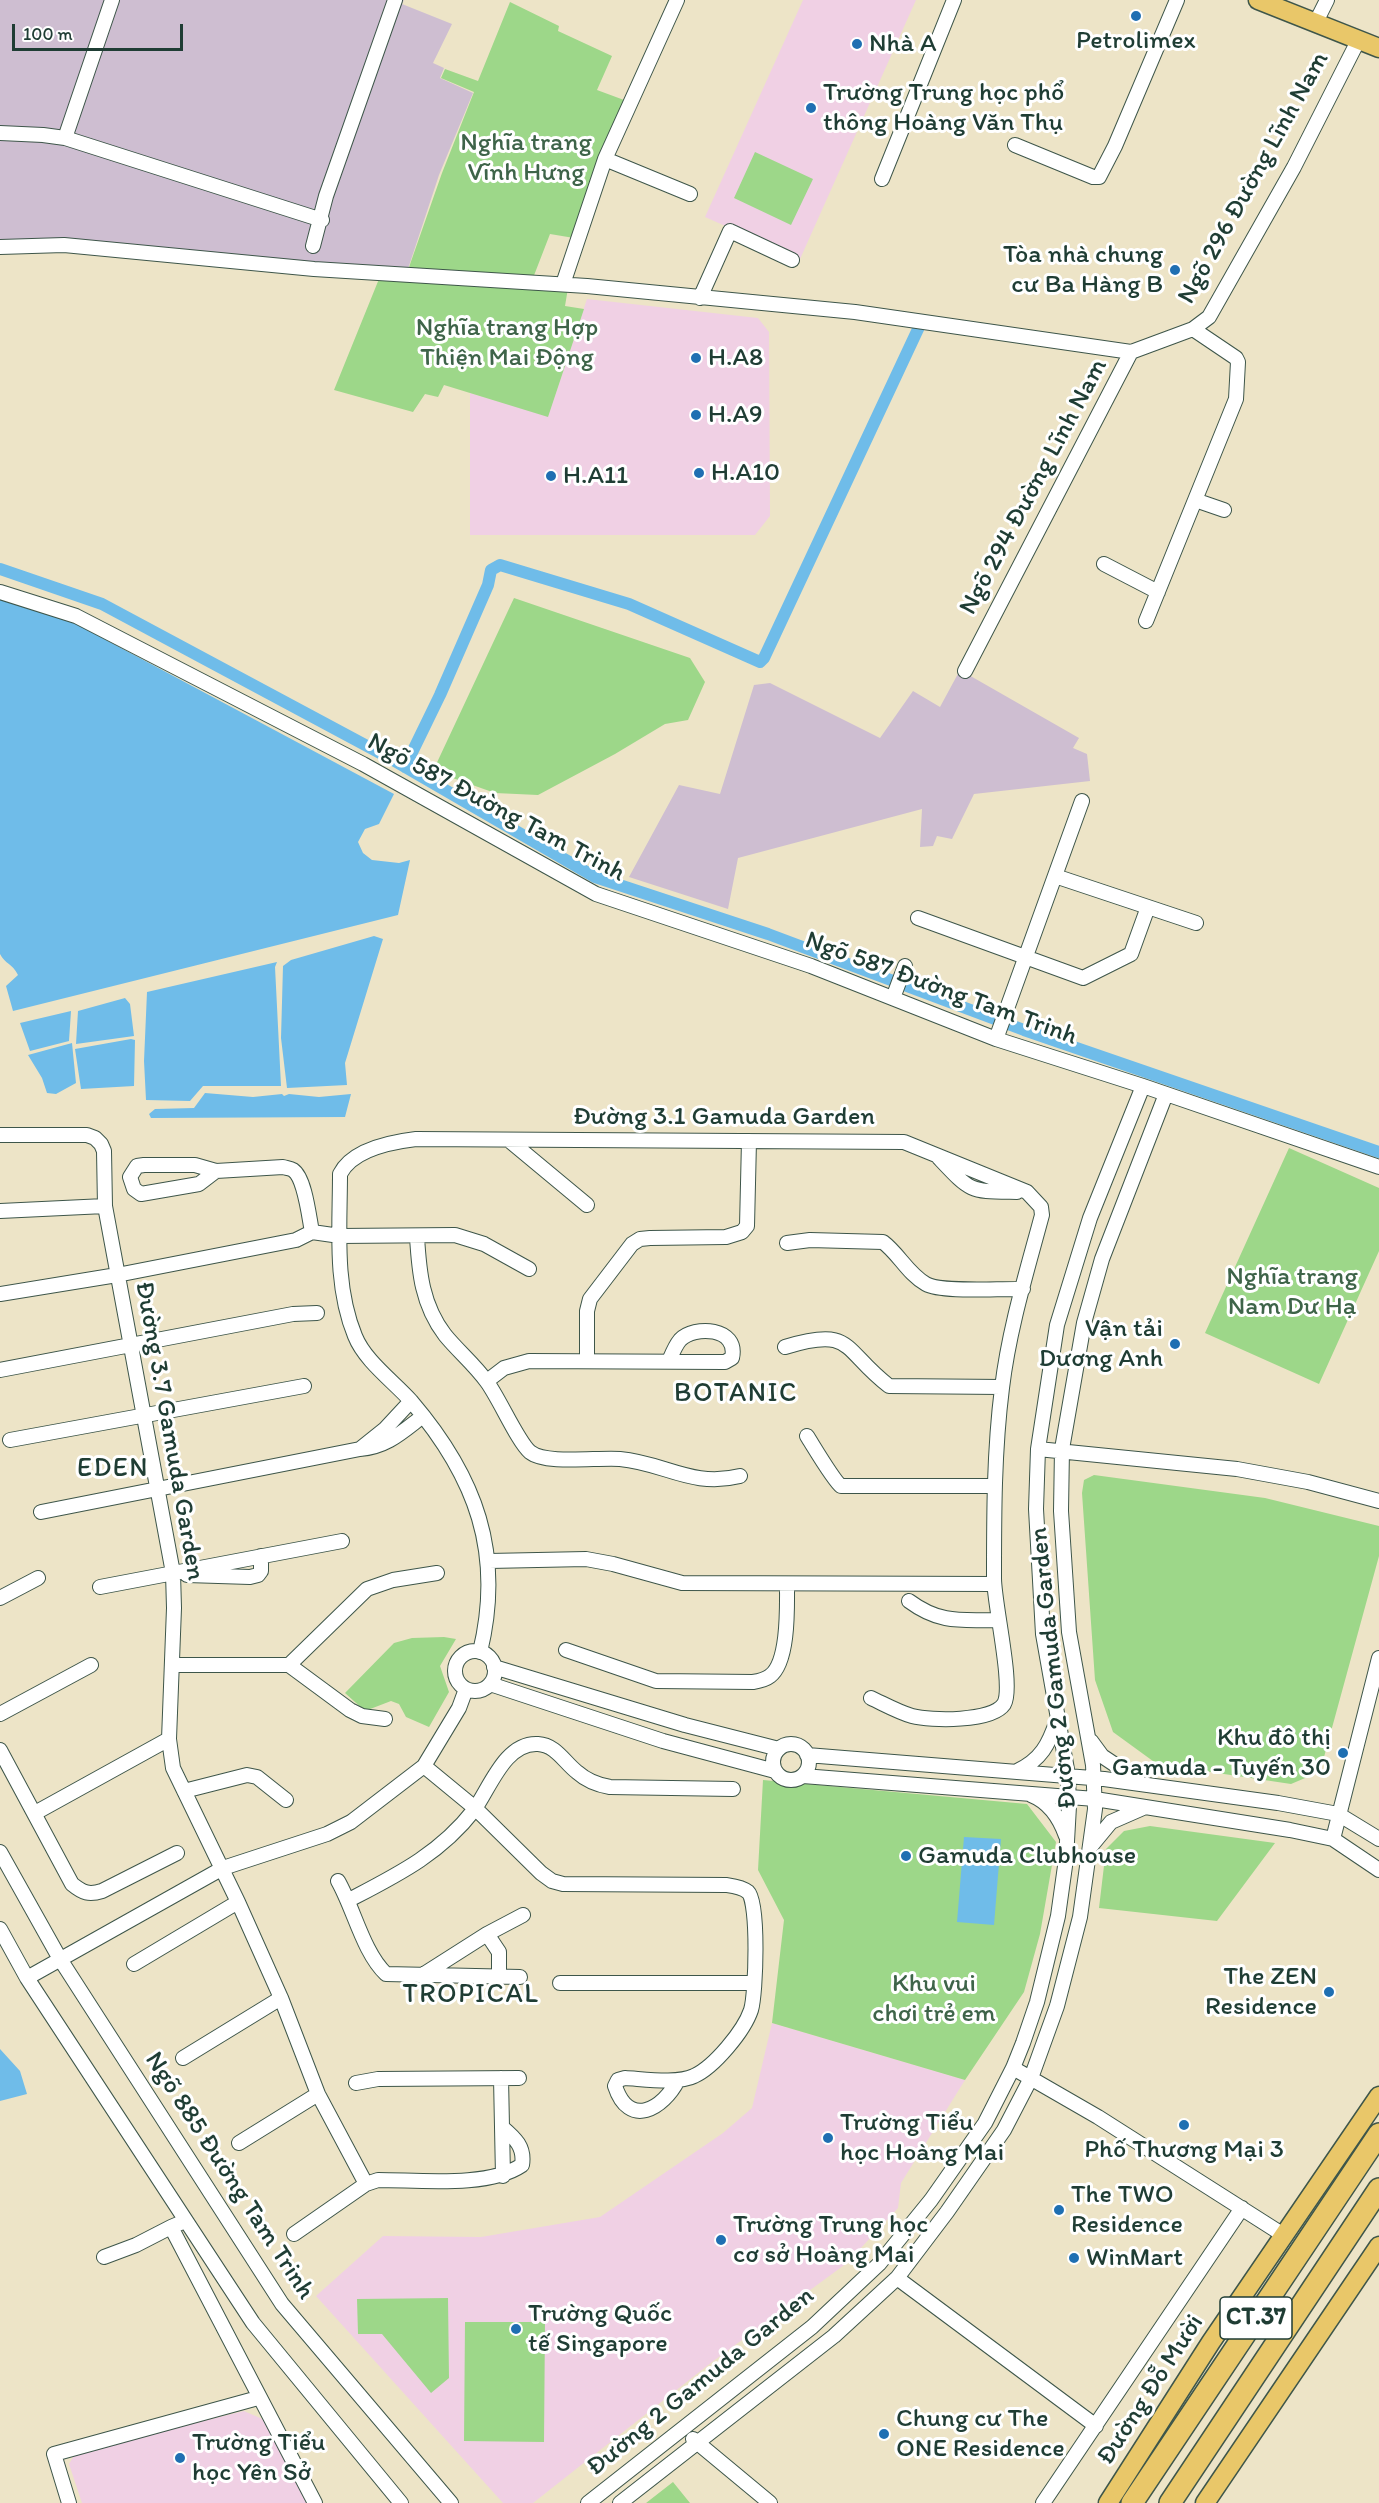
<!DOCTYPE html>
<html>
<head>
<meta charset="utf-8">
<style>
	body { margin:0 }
	#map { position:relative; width:1379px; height:2503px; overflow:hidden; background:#ede4c7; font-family:Itim,sans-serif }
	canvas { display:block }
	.scale { position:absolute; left:12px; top:24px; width:171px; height:27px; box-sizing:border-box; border:3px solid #1f3d34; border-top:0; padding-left:8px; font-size:18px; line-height:21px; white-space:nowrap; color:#1f3d34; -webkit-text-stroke:4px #fff; paint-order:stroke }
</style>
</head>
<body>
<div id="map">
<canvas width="1379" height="2503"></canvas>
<div class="scale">100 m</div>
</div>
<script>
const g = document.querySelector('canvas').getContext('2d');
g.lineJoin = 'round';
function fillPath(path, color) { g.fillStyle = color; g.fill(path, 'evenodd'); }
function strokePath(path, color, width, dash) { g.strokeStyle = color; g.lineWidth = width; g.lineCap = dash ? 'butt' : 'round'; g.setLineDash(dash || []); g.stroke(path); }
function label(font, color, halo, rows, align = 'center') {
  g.font = font + ' Itim,sans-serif'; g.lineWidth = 6; g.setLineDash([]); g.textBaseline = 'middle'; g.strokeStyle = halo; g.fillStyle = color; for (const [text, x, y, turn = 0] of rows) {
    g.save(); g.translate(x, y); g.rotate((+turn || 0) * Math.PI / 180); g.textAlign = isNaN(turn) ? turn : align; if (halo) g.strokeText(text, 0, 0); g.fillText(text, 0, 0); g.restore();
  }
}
fillPath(new Path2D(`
	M 803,0 L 916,0 L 800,259 L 705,217 Z
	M 587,299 L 758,318 L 769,332 L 770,516 L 755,535 L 470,535 L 470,393 L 548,416 Z
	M 772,2023 L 965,2080 L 901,2183 L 898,2208 L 847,2263 L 712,2362 L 533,2503 L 503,2503 L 316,2296 L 383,2236 L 481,2237 L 600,2217 L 723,2133 L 752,2108 Z
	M 244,2411 L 267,2421 L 313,2503 L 82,2503 L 69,2464 L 76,2452 Z`), '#f0d0e4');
fillPath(new Path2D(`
	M 0,0 L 404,0 L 402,4 L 452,24 L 433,63 L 444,68 L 440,78 L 473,93 L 439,175 L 406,275 L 63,248 L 0,249 Z
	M 960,670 L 1079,738 L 1073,748 L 1087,754 L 1090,781 L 974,794 L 952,839 L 937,836 L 933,846 L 920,847 L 922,809 L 738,858 L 728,909 L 629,877 L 679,785 L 720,794 L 754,685 L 770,683 L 880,738 L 913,691 L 940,707 Z`), '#cebed1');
fillPath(new Path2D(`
	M 510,2 L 559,26 L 558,31 L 612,56 L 597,90 L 624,100 L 574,238 L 550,234 L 533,278 L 408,270 L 442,173 L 474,92 L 441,78 L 445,69 L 478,81 Z
	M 755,152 L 813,179 L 791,225 L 734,198 Z
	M 381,274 L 568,288 L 565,306 L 584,309 L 548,417 L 444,385 L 438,397 L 425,394 L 413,412 L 334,390 Z
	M 514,598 L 690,658 L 705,682 L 688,720 L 665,724 L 615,754 L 538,795 L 495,793 L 433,771 Z
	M 1289,1148 L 1379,1188 L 1379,1251 L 1319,1384 L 1205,1333 Z
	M 1094,1475 L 1265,1498 L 1379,1526 L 1379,1556 L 1324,1757 L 1317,1773 L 1291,1784 L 1157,1764 L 1113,1732 L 1095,1680 L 1082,1493 L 1084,1480 Z
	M 444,1637 L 456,1639 L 440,1666 L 449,1692 L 429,1727 L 406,1717 L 399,1704 L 391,1701 L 365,1711 L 345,1693 L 394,1643 L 412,1638 Z
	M 763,1780 L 1027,1804 L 1056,1842 L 1040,1934 L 1024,1992 L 965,2080 L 772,2023 L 784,1920 L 758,1870 Z
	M 1150,1826 L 1275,1843 L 1217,1921 L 1099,1908 L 1106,1849 L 1124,1831 Z
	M 448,2298 L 449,2378 L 431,2393 L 382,2334 L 358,2334 L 357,2299 Z
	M 465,2322 L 545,2322 L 544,2442 L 464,2441 Z
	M 673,2482 L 690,2503 L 646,2503 Z`), '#9dd789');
fillPath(new Path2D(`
	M 0,598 L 65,618 L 394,794 L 379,824 L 365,829 L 358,842 L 363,853 L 372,860 L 399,863 L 410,860 L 398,915 L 13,1011 L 6,986 L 18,975 C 12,963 5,964 0,954 Z
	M 374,936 L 383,939 L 345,1063 L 347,1085 L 287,1088 L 281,1038 L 283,966 L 291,960 Z
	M 277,962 L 275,967 L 281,1086 L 203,1086 L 190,1101 L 146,1100 L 144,1061 L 147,992 Z
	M 125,998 L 130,1004 L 134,1036 L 76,1044 L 78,1011 Z
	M 71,1011 L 69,1041 L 30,1051 L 20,1023 Z
	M 131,1039 L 135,1040 L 134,1086 L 81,1089 L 75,1049 Z
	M 72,1043 L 76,1083 L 56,1094 L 47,1093 L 42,1078 L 28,1055 Z
	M 205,1093 L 253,1097 L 282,1094 L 284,1096 L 289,1094 L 319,1097 L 351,1094 L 345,1117 L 151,1118 L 149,1114 L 155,1109 L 194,1108 Z
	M 964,1837 L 1001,1839 L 994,1925 L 957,1922 Z
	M 0,2049 L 20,2071 L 27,2094 L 0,2101 Z`), '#6fbce9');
strokePath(new Path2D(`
	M 0,569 L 102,604 L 395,761 L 595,877 L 768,934 L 1024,1030 L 1379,1152
	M 405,767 L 440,695 L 488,585 L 491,570 L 500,565 L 629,604 L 760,662 L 764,658 L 919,327`), '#6fbce9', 12);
const minor = new Path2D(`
	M 1316,22 L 1327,0
	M 0,133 L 43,135 L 65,138 L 322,220
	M 65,138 L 112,0
	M 1015,145 L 1093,177 L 1099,177 L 1115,146 L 1177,0
	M 605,159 L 690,194
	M 882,179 L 954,0
	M 313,246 L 326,196 L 395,0
	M 0,247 L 64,245 L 314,269 L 587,286 L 855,312 L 1131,352
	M 563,284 L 605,159 L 677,0
	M 700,298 L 730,231 L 792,260
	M 1195,500 L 1224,510
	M 1104,564 L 1158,592
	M 0,592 L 76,616 L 363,764 L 596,894 L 811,966 L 996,1039 L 1143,1086 L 1379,1167
	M 1146,621 L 1236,399 L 1238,362 L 1236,358 L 1193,329
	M 965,671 L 1131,352 L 1193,329 L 1209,317 L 1294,167 L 1359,39
	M 1055,876 L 1196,923
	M 918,918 L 1083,978 L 1131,954 L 1148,907
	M 893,998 L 905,966
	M 996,1039 L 1082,801
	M 0,1135 L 87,1135 L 95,1138 L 101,1144 L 104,1151 L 105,1206 L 173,1573 L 174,1608 L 169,1739 L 173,1768 L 238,1902 L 281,1998 L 318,2094 L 366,2184
	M 510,1141 L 587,1205
	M 939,1158 C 972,1193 969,1191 1017,1192
	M 216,1171 L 199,1184 L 141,1194 L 134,1189 L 130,1177 L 137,1166 L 144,1165 L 195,1165 L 216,1171 L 283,1167 C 286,1168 290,1168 293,1170 C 305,1178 309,1217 312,1232
	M 0,1211 L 105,1206
	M 417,1236 C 419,1272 422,1305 445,1335 C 458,1351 475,1365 487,1382 C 499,1398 518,1442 530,1452 C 546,1465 599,1457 620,1459 C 665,1463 692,1488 740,1476
	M 787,1243 L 810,1240 L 883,1242 C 899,1254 908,1274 926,1284 C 942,1293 1001,1288 1023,1289
	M 0,1294 L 117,1275 L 296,1240 L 312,1232 L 340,1236 L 455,1235 L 484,1244 L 529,1269
	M 785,1347 C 854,1326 842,1350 889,1386 L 1002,1387
	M 587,1361 L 587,1311 L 590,1299 L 632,1244 L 640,1239 L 650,1238 L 726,1237 L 742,1232 L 747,1226 L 749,1141
	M 0,1370 L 293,1314 L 317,1313
	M 487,1381 L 504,1368 L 529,1361 L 725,1362 L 732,1358 C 739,1327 694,1325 680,1340 C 675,1346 672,1354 669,1361
	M 807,1436 C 814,1447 834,1481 841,1486 L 994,1486
	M 10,1440 L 304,1386
	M 360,1449 L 385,1429 L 411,1401
	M 1038,1449 L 1237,1469 L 1308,1482 L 1379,1501
	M 41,1512 L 360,1449 C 387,1447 402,1432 423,1416
	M 489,1561 L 586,1559 L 613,1564 L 682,1583 L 994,1584
	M 187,1575 L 250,1577 L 258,1575 L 261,1571 L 261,1556
	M 100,1587 L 342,1541
	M 0,1598 L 38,1578
	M 909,1601 C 940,1624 961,1620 998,1620
	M 566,1650 L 656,1681 L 753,1682 C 759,1681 765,1680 770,1676 C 789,1662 787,1606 787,1584
	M455 1671a20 20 0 1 1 40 0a20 20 0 1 1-40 0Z
	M 480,1652 C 504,1553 476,1477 411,1401 C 393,1381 365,1361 355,1336 C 334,1285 340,1228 340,1174 C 352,1150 391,1142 416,1139 L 904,1142 L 1027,1192 L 1041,1207 L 1042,1215 C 1027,1271 1009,1329 1002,1388 C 994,1451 994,1515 994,1578 C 994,1604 1014,1687 1004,1704 C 992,1722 931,1721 912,1716 C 898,1712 884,1704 871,1698
	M 173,1665 L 289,1665 L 350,1710 L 362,1716 L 385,1719
	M 289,1665 L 367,1589 L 393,1580 L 437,1573
	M 494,1667 L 685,1725 L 779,1749
	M 490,1684 L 663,1741 L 775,1771
	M 0,1714 L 91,1665
	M 1091,1741 L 1102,1756 L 1138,1780
	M773 1762a18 18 0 1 1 36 0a18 18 0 1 1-36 0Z
	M 0,1750 L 72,1884 C 83,1893 89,1895 102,1891 L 177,1853
	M 807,1755 L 1104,1779 L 1278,1803 L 1338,1814 L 1379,1839
	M 424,1766 L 475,1808 L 541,1873 L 552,1881 L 563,1884 L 726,1885 C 733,1886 742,1887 748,1892 C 759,1902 756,1994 751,2010 C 744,2031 714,2067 694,2076 C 678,2084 644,2079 625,2078 L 618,2080 L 615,2086 C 629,2129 663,2109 678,2080
	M 1017,1771 C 1041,1760 1049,1744 1057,1720
	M 803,1776 L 1095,1799 L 1290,1830 L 1333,1839 L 1379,1870
	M 184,1791 L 247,1775 L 257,1777 L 286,1800
	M 1031,1795 C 1049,1802 1060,1819 1066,1836
	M 35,1813 L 169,1739
	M 1333,1839 L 1379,1658
	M 1092,1845 L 1111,1822 L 1143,1808
	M 0,1852 L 60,1959 L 282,2304 L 451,2503
	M 338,1881 C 354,1909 363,1952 386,1974 L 520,1977
	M 349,1900 C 397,1875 440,1854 474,1810 C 490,1788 505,1742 538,1744 C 556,1745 564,1762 577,1772 C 587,1781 598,1785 610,1787 L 733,1789
	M 0,1929 L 27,1978 L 253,2323 L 401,2503
	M 487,1934 L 499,1952 L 499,1977
	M 134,1964 L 238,1902
	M 421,1976 L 487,1934 L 523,1915
	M 27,1978 L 223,1868 L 327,1834 L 351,1822 L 424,1766 L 459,1708 L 466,1689
	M 560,1983 L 754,1983
	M 183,2058 L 281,1998
	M 1013,2068 L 1098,2117 L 1285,2236
	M 501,2078 L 503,2176
	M 356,2083 L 378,2079 L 519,2078
	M 239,2143 L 318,2094
	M 185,2221 L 171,2227 L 315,2503
	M 294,2234 L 366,2184 L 378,2180 C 420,2180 488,2188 522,2165 C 525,2147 515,2138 502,2127
	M 104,2257 L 136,2245 L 171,2227
	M 897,2278 L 1096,2426
	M 693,2439 L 770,2503
	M 69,2503 L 54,2454 L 258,2398
	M 588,2503 L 812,2327 L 879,2264 L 931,2200 L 985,2123 L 1013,2068 L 1023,2043 L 1037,2002 L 1058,1916 L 1066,1859 L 1069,1806 L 1068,1775 L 1043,1634 L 1036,1509 L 1038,1449 L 1057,1325 L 1090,1218 L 1143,1086
	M 620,2503 L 834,2336 L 897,2278 L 947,2212 L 1004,2130 L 1031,2078 L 1057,2006 L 1080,1917 L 1095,1809 L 1093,1765 L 1069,1632 L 1061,1511 L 1062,1449 L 1084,1323 L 1102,1259 L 1166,1094
	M 1043,2503 L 1242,2208`);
const major = new Path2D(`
	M 1258,0 L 1379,48
	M 1108,2503 L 1211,2342 L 1379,2096
	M 1205,2503 L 1379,2246`);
const highway = new Path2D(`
	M 1132,2503 L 1379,2134
	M 1170,2503 L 1379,2189`);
strokePath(minor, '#3e564a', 16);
strokePath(major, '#3e564a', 21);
strokePath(highway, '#3e564a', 24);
strokePath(minor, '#fff', 14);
strokePath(major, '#e9c769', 18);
strokePath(highway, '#e9c769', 21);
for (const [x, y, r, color] of [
	[1136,16,6,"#1f6fb2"],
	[857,44,6,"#1f6fb2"],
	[811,108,6,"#1f6fb2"],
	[1175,270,6,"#1f6fb2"],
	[696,358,6,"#1f6fb2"],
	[696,415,6,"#1f6fb2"],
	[699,473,6,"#1f6fb2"],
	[551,476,6,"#1f6fb2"],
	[1175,1344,6,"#1f6fb2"],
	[1343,1753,6,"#1f6fb2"],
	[906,1856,6,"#1f6fb2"],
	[1329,1992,6,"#1f6fb2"],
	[1184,2125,6,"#1f6fb2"],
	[828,2138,6,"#1f6fb2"],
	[1059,2210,6,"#1f6fb2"],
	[721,2240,6,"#1f6fb2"],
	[1074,2258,6,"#1f6fb2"],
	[516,2329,6,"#1f6fb2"],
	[884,2434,6,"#1f6fb2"],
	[180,2458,6,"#1f6fb2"]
]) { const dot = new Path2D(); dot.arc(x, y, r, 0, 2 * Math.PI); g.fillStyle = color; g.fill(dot); strokePath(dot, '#fff', 2); }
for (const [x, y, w] of [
	[1256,2318,72]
]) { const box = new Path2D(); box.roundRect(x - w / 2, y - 21, w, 42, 4.5); g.fillStyle = '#fff'; g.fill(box); strokePath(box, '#1f3d34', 1.5); }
label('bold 24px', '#1f3d34', null, [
	["CT.37",1256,2318]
]);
label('26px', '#1f3d34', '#fff', [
	["Petrolimex",1136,41,"center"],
	["Nhà A",869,44],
	["Trường Trung học phổ",823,93],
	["thông Hoàng Văn Thụ",823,123],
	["Tòa nhà chung",1163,255,"right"],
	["cư Ba Hàng B",1163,285,"right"],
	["H.A8",708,358],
	["H.A9",708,415],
	["H.A10",711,473],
	["H.A11",563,476],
	["Vận tải",1163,1329,"right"],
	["Dương Anh",1163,1359,"right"],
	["Khu đô thị",1331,1738,"right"],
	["Gamuda - Tuyến 30",1331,1768,"right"],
	["Gamuda Clubhouse",918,1856],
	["The ZEN",1317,1977,"right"],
	["Residence",1317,2007,"right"],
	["Trường Tiểu",840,2123],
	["học Hoàng Mai",840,2153],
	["Phố Thương Mại 3",1184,2150,"center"],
	["The TWO",1071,2195],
	["Residence",1071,2225],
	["Trường Trung học",733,2225],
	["cơ sở Hoàng Mai",733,2255],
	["WinMart",1086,2258],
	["Trường Quốc",528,2314],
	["tế Singapore",528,2344],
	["Chung cư The",896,2419],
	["ONE Residence",896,2449],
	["Trường Tiểu",192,2443],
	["học Yên Sở",192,2473]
], 'left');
label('26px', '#3e6449', '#fff', [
	["Nghĩa trang",526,143],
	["Vĩnh Hưng",526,173],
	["Nghĩa trang Hợp",507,328],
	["Thiện Mai Động",507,358],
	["Nghĩa trang",1292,1277],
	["Nam Dư Hạ",1292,1307],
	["Khu vui",934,1984],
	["chơi trẻ em",934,2014]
]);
label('26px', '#1f3d34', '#fff', [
	["Ngõ 296 Đường Lĩnh Nam",1254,178,-61],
	["Ngõ 294 Đường Lĩnh Nam",1034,487,-62],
	["Ngõ 587 Đường Tam Trinh",496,808,28],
	["Ngõ 587 Đường Tam Trinh",941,989,20],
	["Đường 3.1 Gamuda Garden",724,1117],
	["Đường 3.7 Gamuda Garden",169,1431,80],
	["Đường 2 Gamuda Garden",1054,1668,-96],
	["Ngõ 885 Đường Tam Trinh",229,2176,57],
	["Đường 2 Gamuda Garden",701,2382,-39],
	["Đường Đỗ Mười",1151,2390,-57]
]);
g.letterSpacing = '1.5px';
label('27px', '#1f3d34', '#fff', [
	["BOTANIC",736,1394],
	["EDEN",113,1469],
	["TROPICAL",471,1995]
]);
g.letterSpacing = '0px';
</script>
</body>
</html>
